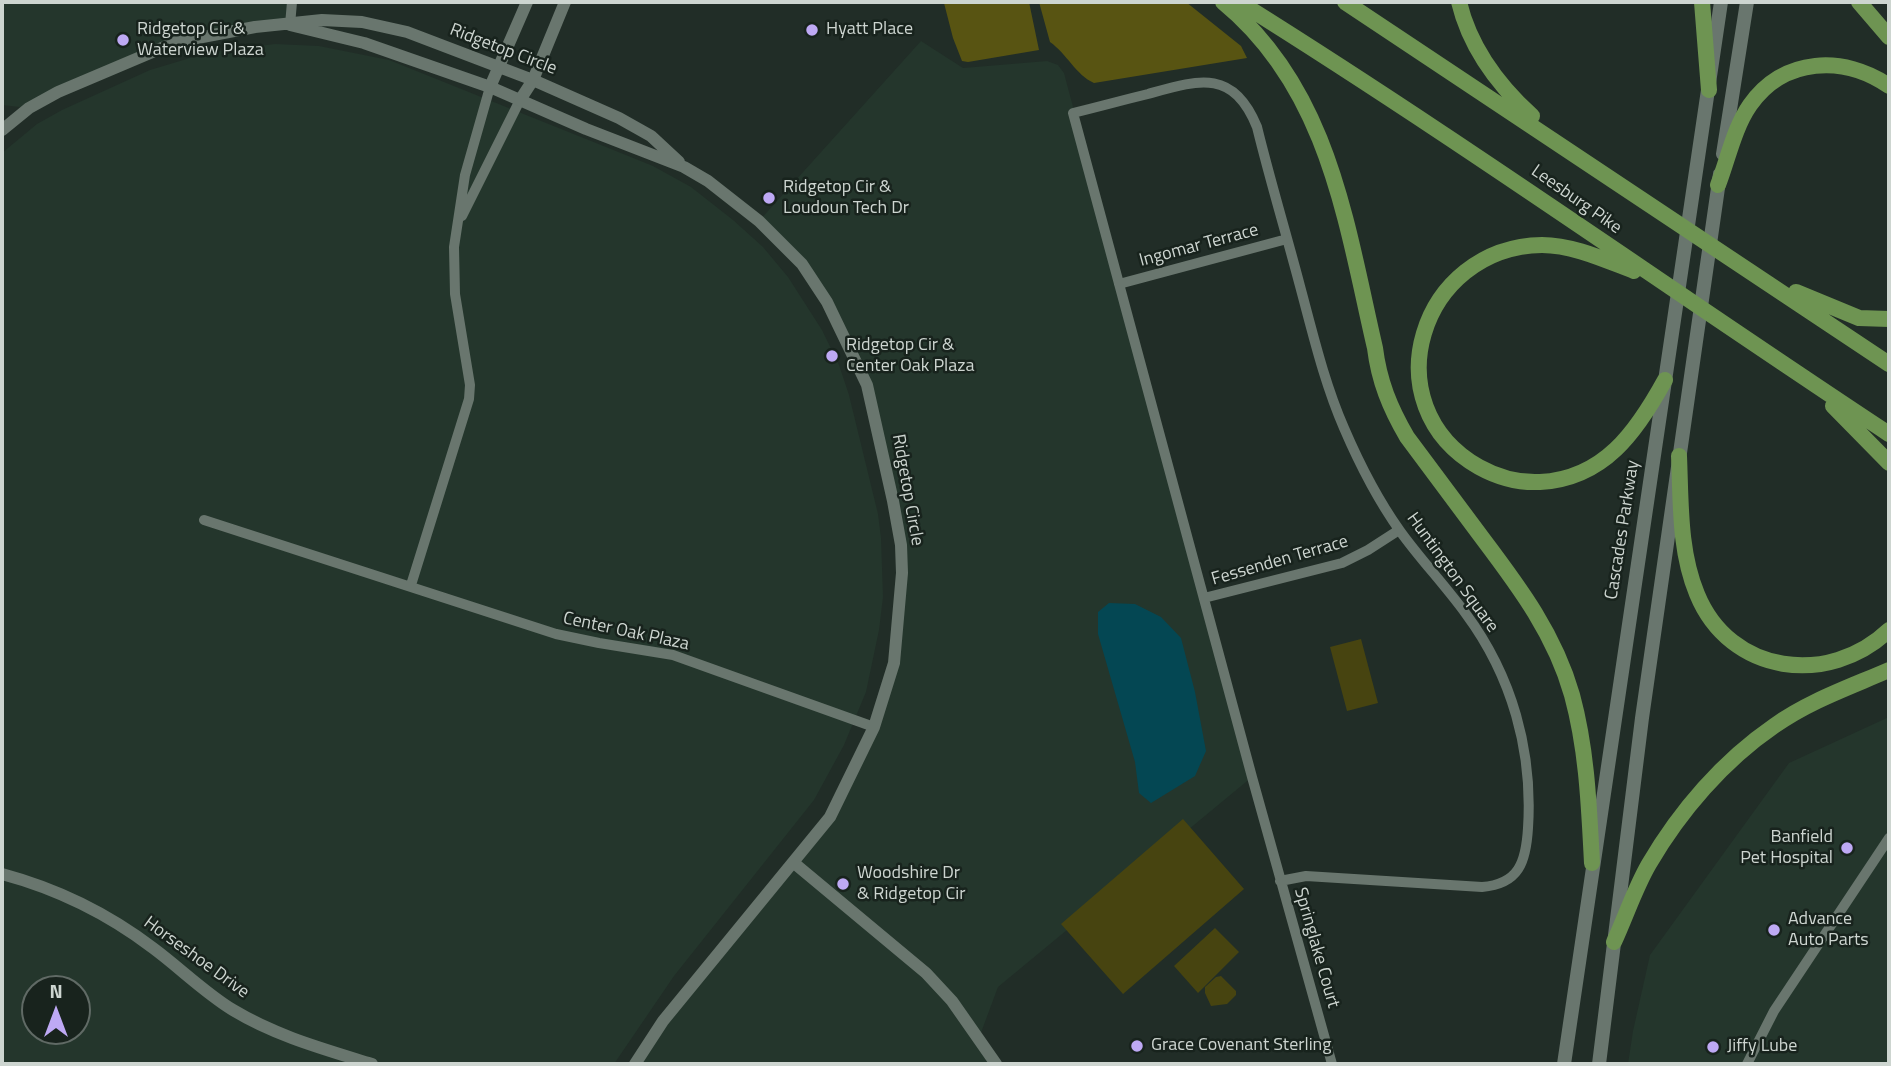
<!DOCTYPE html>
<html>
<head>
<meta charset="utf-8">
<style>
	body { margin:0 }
	#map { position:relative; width:1891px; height:1066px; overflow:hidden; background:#212d27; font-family:"Titillium Web",sans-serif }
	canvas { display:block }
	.frame { position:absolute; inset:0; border:4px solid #cdd5d0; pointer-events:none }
	.north { position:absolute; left:21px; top:975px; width:70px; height:70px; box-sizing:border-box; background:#18231d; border:2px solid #606a65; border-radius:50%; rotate:0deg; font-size:19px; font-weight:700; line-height:28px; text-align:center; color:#cdd5d0 }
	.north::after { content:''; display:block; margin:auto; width:24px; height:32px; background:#bea9f4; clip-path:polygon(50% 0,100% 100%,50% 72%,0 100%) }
</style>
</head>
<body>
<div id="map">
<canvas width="1891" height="1066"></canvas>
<div class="frame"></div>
<div class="north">N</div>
</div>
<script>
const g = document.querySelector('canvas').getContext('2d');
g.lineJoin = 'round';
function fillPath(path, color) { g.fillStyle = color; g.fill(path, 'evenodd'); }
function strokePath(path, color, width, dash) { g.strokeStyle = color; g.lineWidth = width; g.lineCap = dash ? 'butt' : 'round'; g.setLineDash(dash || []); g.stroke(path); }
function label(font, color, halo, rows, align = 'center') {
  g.font = font + ' "Titillium Web",sans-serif'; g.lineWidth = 5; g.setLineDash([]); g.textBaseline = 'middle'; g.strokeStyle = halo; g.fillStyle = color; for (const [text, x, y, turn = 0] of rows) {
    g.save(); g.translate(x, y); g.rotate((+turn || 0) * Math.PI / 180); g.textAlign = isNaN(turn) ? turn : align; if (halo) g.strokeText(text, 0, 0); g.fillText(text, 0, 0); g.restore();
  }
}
fillPath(new Path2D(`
	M 2,2 L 292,2 L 290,25 L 176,42 L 29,108 L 2,105 Z
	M 921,41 L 963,68 L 1047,61 L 1058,65 L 1064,73 L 1252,777 L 998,987 L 979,1038 L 996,1064 L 635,1064 L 830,817 L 889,681 L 902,573 L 867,385 L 827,302 L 759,221 Z
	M 275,44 L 319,46 L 389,60 L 606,147 L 653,166 L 691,187 L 733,220 L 763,247 L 788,277 L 822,330 L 839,365 L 849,395 L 878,514 L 881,538 L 883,597 L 879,630 L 866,692 L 844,745 L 814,800 L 674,976 L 614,1064 L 2,1064 L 2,153 L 37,124 L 62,110 L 150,70 L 210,52 ZM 35,989 L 77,989 L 77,1031 L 35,1031 Z
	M 1889,717 L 1889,1064 L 1628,1064 L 1633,1031 L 1650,955 L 1789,763 Z`), '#24362c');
fillPath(new Path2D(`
	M 1361,639 L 1378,703 L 1347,711 L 1330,647 Z
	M 1183,819 L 1244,889 L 1123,994 L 1061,924 Z
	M 1215,928 L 1239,952 L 1198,993 L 1174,966 Z
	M 1221,976 L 1236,991 L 1236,995 L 1227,1004 L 1211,1006 L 1205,993 L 1205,987 L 1216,977 Z`), '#474410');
fillPath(new Path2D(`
	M 946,2 L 1029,2 L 1039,50 L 968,62 L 962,61 L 953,38 L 944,3 Z
	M 1039,2 L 1186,2 L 1241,46 L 1247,58 L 1094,83 C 1076,75 1067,54 1050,42 Z`), '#585412');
fillPath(new Path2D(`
	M 1109,603 L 1135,604 L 1161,617 L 1181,638 L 1195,692 L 1206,751 L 1195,776 L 1151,803 L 1139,793 L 1135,762 L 1098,634 L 1098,612 Z`), '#044753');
strokePath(new Path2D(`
	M 290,25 L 292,2
	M 462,216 L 520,100
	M 1119,284 L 1287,239
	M 204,520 L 556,634 L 599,643 L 673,655 L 874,727
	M 411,585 L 469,399 L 470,385 L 455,294 L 454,247 L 465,175 L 490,87
	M 1204,598 L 1342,563 L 1368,550 L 1399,530
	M 1280,881 L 1306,876 L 1482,887 C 1519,884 1526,862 1528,828 C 1533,751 1512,676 1466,614 C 1445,585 1420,559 1400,531 C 1378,500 1359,463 1344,428 C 1324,382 1313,334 1300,286 C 1286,233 1270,180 1257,127 C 1233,68 1198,80 1148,94 C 1123,100 1098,107 1073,113 L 1252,777 C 1278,873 1306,968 1332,1064
	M 1747,1064 L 1774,1011 L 1889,838`), '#69766e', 10);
strokePath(new Path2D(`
	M 290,25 L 364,43 L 490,87 L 586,129 L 684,167 L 708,181 L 759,221 L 802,264 L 827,302 L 867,385 L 893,501 L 901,545 L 902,573 L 894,663 L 874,727 L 830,817 L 663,1021 L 635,1064
	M 490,87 L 527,2
	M 520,100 L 533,80 L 565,2
	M 2,130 L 29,108 L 58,92 L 176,42 L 255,27 L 322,20 L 362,22 L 407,32 L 533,80 L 619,118 L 651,136 L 679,162
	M 794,863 L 926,973 L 952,1001 L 996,1064
	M 2,874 C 58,889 107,913 153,948 C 180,968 205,993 233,1010 C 276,1036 324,1049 372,1064`), '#69766e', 12);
strokePath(new Path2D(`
	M 1723,154 L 1747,2
	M 1564,1064 L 1721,2
	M 1599,1064 L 1642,718 L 1720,174`), '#69766e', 14);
strokePath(new Path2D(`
	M 1223,2 C 1329,89 1346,223 1375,348 C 1379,381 1390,408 1407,437 C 1432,471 1458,505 1483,539 C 1520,588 1555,635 1572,695 C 1587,750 1589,806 1592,863
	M 1239,2 C 1460,140 1672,291 1889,434
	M 1345,2 L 1889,364
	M 1459,2 C 1470,48 1498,85 1532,116
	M 1702,2 L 1709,90
	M 1859,2 L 1889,37
	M 1718,185 C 1728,159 1734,128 1750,105 C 1784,57 1844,55 1889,86
	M 1634,271 C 1605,260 1573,245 1542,245 C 1420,247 1370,405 1479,467 C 1497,477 1519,483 1540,482 C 1604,479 1637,431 1665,380
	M 1796,292 L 1859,318 L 1889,319
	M 1833,406 L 1889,463
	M 1679,456 C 1681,502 1679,551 1697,594 C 1730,675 1829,687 1889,630
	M 1614,942 C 1626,916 1635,888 1649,864 C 1680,811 1723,761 1774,726 C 1809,701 1850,687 1889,670`), '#6e9452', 16);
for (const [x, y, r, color] of [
	[812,30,7,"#bea9f4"],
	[123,40,7,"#bea9f4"],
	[769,198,7,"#bea9f4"],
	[832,356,7,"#bea9f4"],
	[1847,848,7,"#bea9f4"],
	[843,884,7,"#bea9f4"],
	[1774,930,7,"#bea9f4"],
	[1137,1046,7,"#bea9f4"],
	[1713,1047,7,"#bea9f4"]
]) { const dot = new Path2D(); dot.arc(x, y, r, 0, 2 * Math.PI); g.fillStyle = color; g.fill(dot); strokePath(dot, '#18231d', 2.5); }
label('18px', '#cdd5d0', '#18231d', [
	["Ridgetop Cir &",137,30],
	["Waterview Plaza",137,51],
	["Hyatt Place",826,30],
	["Ridgetop Cir &",783,188],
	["Loudoun Tech Dr",783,209],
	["Ridgetop Cir &",846,346],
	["Center Oak Plaza",846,367],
	["Banfield",1833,838,"right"],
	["Pet Hospital",1833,859,"right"],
	["Woodshire Dr",857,874],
	["& Ridgetop Cir",857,895],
	["Advance",1788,920],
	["Auto Parts",1788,941],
	["Grace Covenant Sterling",1151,1046],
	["Jiffy Lube",1727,1047]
], 'left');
label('18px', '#cdd5d0', '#18231d', [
	["Ridgetop Circle",503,50,21],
	["Leesburg Pike",1576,200,35],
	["Ingomar Terrace",1199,246,-15],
	["Ridgetop Circle",907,490,80],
	["Cascades Parkway",1623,530,-81],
	["Fessenden Terrace",1280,561,-16],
	["Huntington Square",1452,573,54],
	["Center Oak Plaza",626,632,12],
	["Springlake Court",1316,948,74],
	["Horseshoe Drive",196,958,36]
]);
</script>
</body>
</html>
